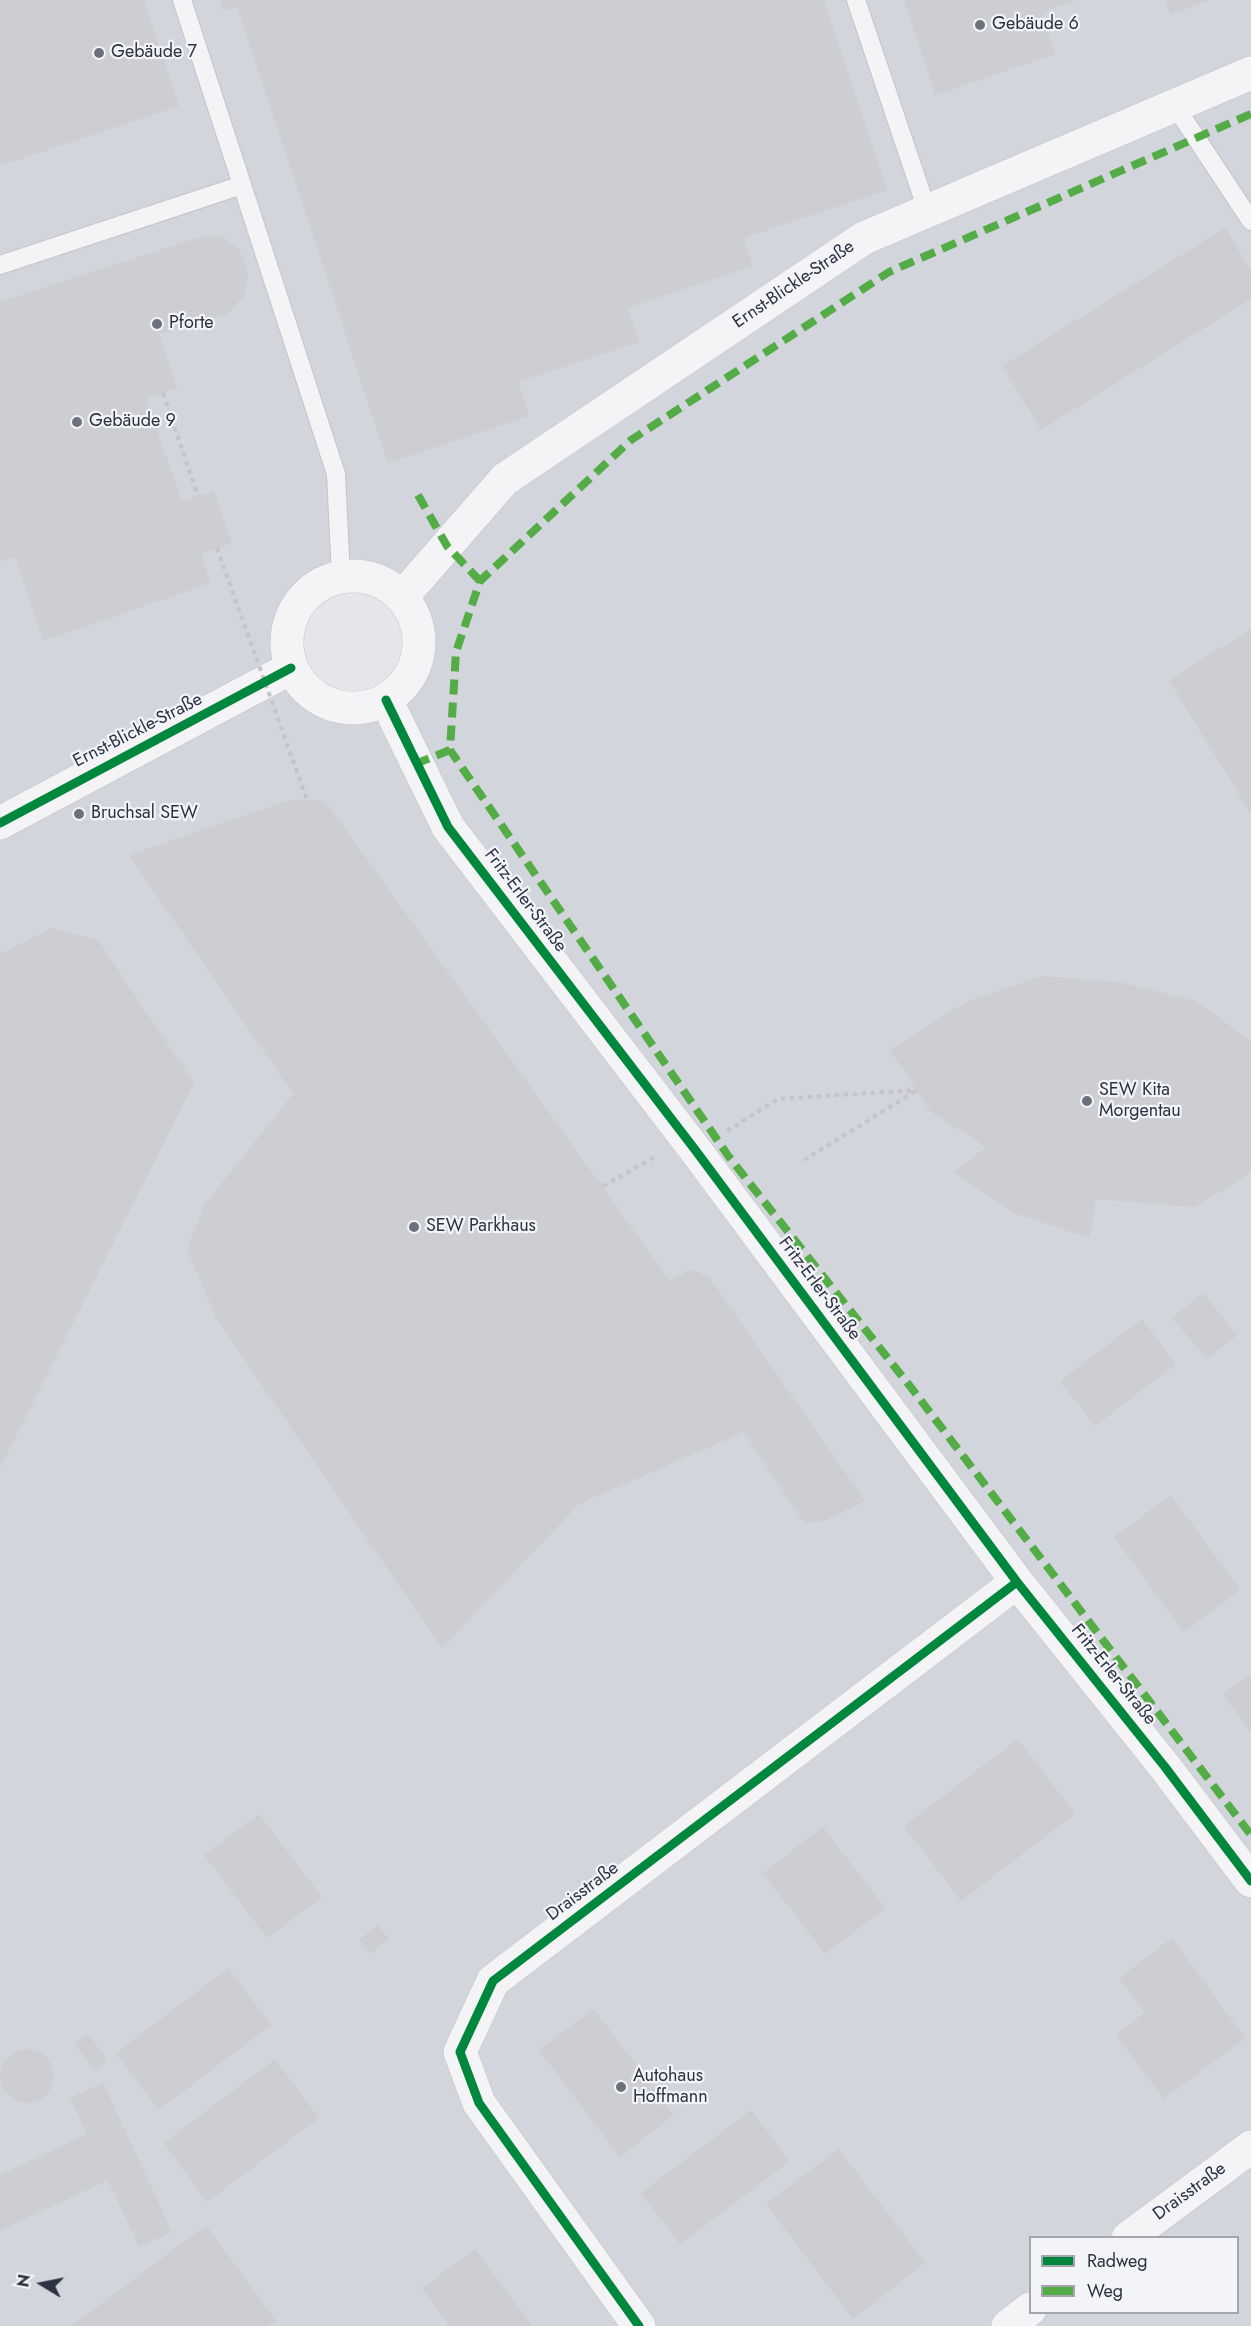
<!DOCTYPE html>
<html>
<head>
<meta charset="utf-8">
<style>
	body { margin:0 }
	#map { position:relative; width:1251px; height:2326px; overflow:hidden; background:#e4e6e9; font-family:Jost,sans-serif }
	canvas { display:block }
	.legend { position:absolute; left:1029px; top:2236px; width:210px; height:78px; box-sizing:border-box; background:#f3f4f8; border:2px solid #a3a6af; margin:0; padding:8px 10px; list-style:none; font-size:18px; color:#2c3241 }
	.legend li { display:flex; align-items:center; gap:12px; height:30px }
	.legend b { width:30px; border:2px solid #a3a6af }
	.north { position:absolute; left:12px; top:2254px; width:60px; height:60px; -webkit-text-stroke:4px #f3f4f8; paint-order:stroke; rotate:280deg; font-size:16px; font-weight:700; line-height:24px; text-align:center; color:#2c3241 }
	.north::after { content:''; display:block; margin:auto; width:21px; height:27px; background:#2c3241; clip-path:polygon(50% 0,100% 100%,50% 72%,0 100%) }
</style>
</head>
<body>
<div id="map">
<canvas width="1251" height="2326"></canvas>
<ul class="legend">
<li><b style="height:8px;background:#00873e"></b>Radweg</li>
<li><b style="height:8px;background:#54ac46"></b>Weg</li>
</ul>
<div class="north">N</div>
</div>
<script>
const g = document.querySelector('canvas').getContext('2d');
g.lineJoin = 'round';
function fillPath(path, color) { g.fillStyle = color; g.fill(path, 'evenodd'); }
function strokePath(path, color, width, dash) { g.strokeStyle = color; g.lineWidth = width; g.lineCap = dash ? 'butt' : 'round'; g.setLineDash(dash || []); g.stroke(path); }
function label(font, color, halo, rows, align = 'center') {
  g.font = font + ' Jost,sans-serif'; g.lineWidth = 4.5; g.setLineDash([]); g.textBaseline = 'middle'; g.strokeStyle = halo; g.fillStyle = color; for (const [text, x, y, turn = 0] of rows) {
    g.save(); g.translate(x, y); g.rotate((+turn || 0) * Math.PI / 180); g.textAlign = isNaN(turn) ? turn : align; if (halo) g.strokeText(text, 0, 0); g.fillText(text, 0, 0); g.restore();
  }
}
fillPath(new Path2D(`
	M 0,0 L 1251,0 L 1251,68 L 860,231 L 504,475 L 405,585 L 378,574 L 330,574 L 288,610 L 282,670 L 0,820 Z
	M 1251,76 L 1251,2326 L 0,2326 L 0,824 L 284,674 L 299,696 L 325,713 L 356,716 L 386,711 L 413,681 L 424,644 L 410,598 L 507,481 L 869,241 ZM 1030,2238 L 1238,2238 L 1238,2312 L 1030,2312 Z`), '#d3d5dc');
fillPath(new Path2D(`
	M 0,0 L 144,0 L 179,106 L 0,166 Z
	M 220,0 L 824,0 L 887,190 L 744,238 L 753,266 L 628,308 L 639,342 L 518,382 L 529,416 L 388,463 L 237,7 L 224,11 Z
	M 904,0 L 1076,0 L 1042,12 L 1056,54 L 935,95 Z
	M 1165,0 L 1211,0 L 1170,14 Z
	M 1225,228 L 1251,271 L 1251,299 L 1041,430 L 1002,366 Z
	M 203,236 L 221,236 L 240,251 L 248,274 L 244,296 L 227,314 L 159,334 L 177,388 L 146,399 L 182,501 L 214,491 L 232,543 L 201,554 L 211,583 L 43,641 L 15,557 L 0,562 L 0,302 Z
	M 1251,629 L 1251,814 L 1169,680 Z
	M 290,800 L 325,801 L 670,1281 L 690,1269 L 709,1277 L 865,1501 L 822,1522 L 804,1522 L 744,1432 L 579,1504 L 442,1648 L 216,1318 L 187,1249 L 205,1204 L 293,1094 L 129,855 Z
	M 51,928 L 98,940 L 194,1083 L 0,1468 L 0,954 Z
	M 1041,976 L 1119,982 L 1196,1001 L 1251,1041 L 1251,1173 L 1195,1207 L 1096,1199 L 1090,1238 L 1014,1213 L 954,1172 L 986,1147 L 930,1111 L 890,1050 L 964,1003 Z
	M 1203,1293 L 1237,1335 L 1207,1359 L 1172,1318 Z
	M 1142,1319 L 1176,1364 L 1095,1426 L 1060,1381 Z
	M 1171,1495 L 1240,1590 L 1184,1632 L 1114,1537 Z
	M 1251,1674 L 1251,1733 L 1223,1694 Z
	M 1018,1739 L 1075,1814 L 961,1901 L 904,1826 Z
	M 259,1814 L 322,1897 L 267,1938 L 204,1855 Z
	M 823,1827 L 885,1908 L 825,1954 L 763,1873 Z
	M 378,1925 L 389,1939 L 370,1954 L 359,1940 Z
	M 1172,1938 L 1245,2038 L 1164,2099 L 1116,2035 L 1145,2012 L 1119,1978 Z
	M 228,1968 L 271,2025 L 159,2110 L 116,2053 Z
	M 594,2009 L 674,2115 L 620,2157 L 539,2050 Z
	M 88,2034 L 108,2060 L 95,2071 L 75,2044 Z
	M0 2076a27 27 0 1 1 54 0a27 27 0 1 1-54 0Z
	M 275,2059 L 319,2118 L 207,2202 L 164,2143 Z
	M 103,2083 L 172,2232 L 139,2247 L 108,2180 L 0,2231 L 0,2175 L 87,2134 L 70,2098 Z
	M 751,2110 L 790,2161 L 680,2244 L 641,2193 Z
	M 839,2149 L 925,2263 L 853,2319 L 766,2204 Z
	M 206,2225 L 276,2321 L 268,2326 L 72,2326 Z
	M 475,2249 L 532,2326 L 446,2326 L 448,2324 L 422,2288 Z`), '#ccced1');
const service = new Path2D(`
	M 182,0 L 336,474 L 341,576
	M 856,0 L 927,210
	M 1175,106 L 1251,221
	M 0,265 L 242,185`);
const minor = new Path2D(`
	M287 642a66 66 0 1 1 132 0a66 66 0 1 1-132 0Z
	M 402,597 L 505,479 L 864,238 L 1251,73
	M 386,700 L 448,827 L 696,1151 L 1017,1582 L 1165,1767 L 1251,1881
	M 0,823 L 291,668
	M 1128,2238 L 1251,2147
	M 639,2326 L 479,2103 L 460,2052 L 493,1981 L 1017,1582
	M 1008,2326 L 1030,2309`);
strokePath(service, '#c2c4c7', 20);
strokePath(minor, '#c2c4c7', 34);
strokePath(new Path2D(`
	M 163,393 L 198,496
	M 727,1131 L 778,1099 L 917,1090
	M 804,1160 L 916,1091
	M 603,1186 L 655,1157`), '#c4c4c9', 4, [4.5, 4.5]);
strokePath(service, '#f4f4f6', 18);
strokePath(minor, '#f4f4f6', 33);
strokePath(new Path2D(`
	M 217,548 L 307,800`), '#c4c4c9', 4, [4.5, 4.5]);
strokePath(new Path2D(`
	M 1251,114 L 889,272 L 631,440 L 480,581 L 456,652 L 450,750 L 729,1157 L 913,1390 L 1251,1835
	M 418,495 L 447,546 L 480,581
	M 415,764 L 450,750`), '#54ac46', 8, [15, 8]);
strokePath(new Path2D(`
	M 386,700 L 448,827 L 696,1151 L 1017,1582 L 1165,1767 L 1251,1881
	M 0,823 L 291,668
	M 639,2326 L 479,2103 L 460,2052 L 493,1981 L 1017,1582`), '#00873e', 9);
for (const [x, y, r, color] of [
	[980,25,6,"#6c717c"],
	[99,53,6,"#6c717c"],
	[157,324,6,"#6c717c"],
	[77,422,6,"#6c717c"],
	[79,814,6,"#6c717c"],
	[1087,1101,6,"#6c717c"],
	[414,1227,6,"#6c717c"],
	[621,2087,6,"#6c717c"]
]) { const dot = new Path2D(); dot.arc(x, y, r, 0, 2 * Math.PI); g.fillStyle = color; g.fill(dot); strokePath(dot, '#f3f4f8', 2); }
label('18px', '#2c3241', '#f3f4f8', [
	["Gebäude 6",992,25],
	["Gebäude 7",111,53],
	["Pforte",169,324],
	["Gebäude 9",89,422],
	["Bruchsal SEW",91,814],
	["SEW Kita",1099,1091],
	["Morgentau",1099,1112],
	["SEW Parkhaus",426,1227],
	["Autohaus",633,2077],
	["Hoffmann",633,2098]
], 'left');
label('18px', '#2c3241', '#f3f4f8', [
	["Ernst-Blickle-Straße",794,285,-34],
	["Ernst-Blickle-Straße",138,731,-27],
	["Fritz-Erler-Straße",525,901,53],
	["Fritz-Erler-Straße",819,1289,53],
	["Fritz-Erler-Straße",1113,1675,51],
	["Draisstraße",583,1892,-37],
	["Draisstraße",1190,2192,-36]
]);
</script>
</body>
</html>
